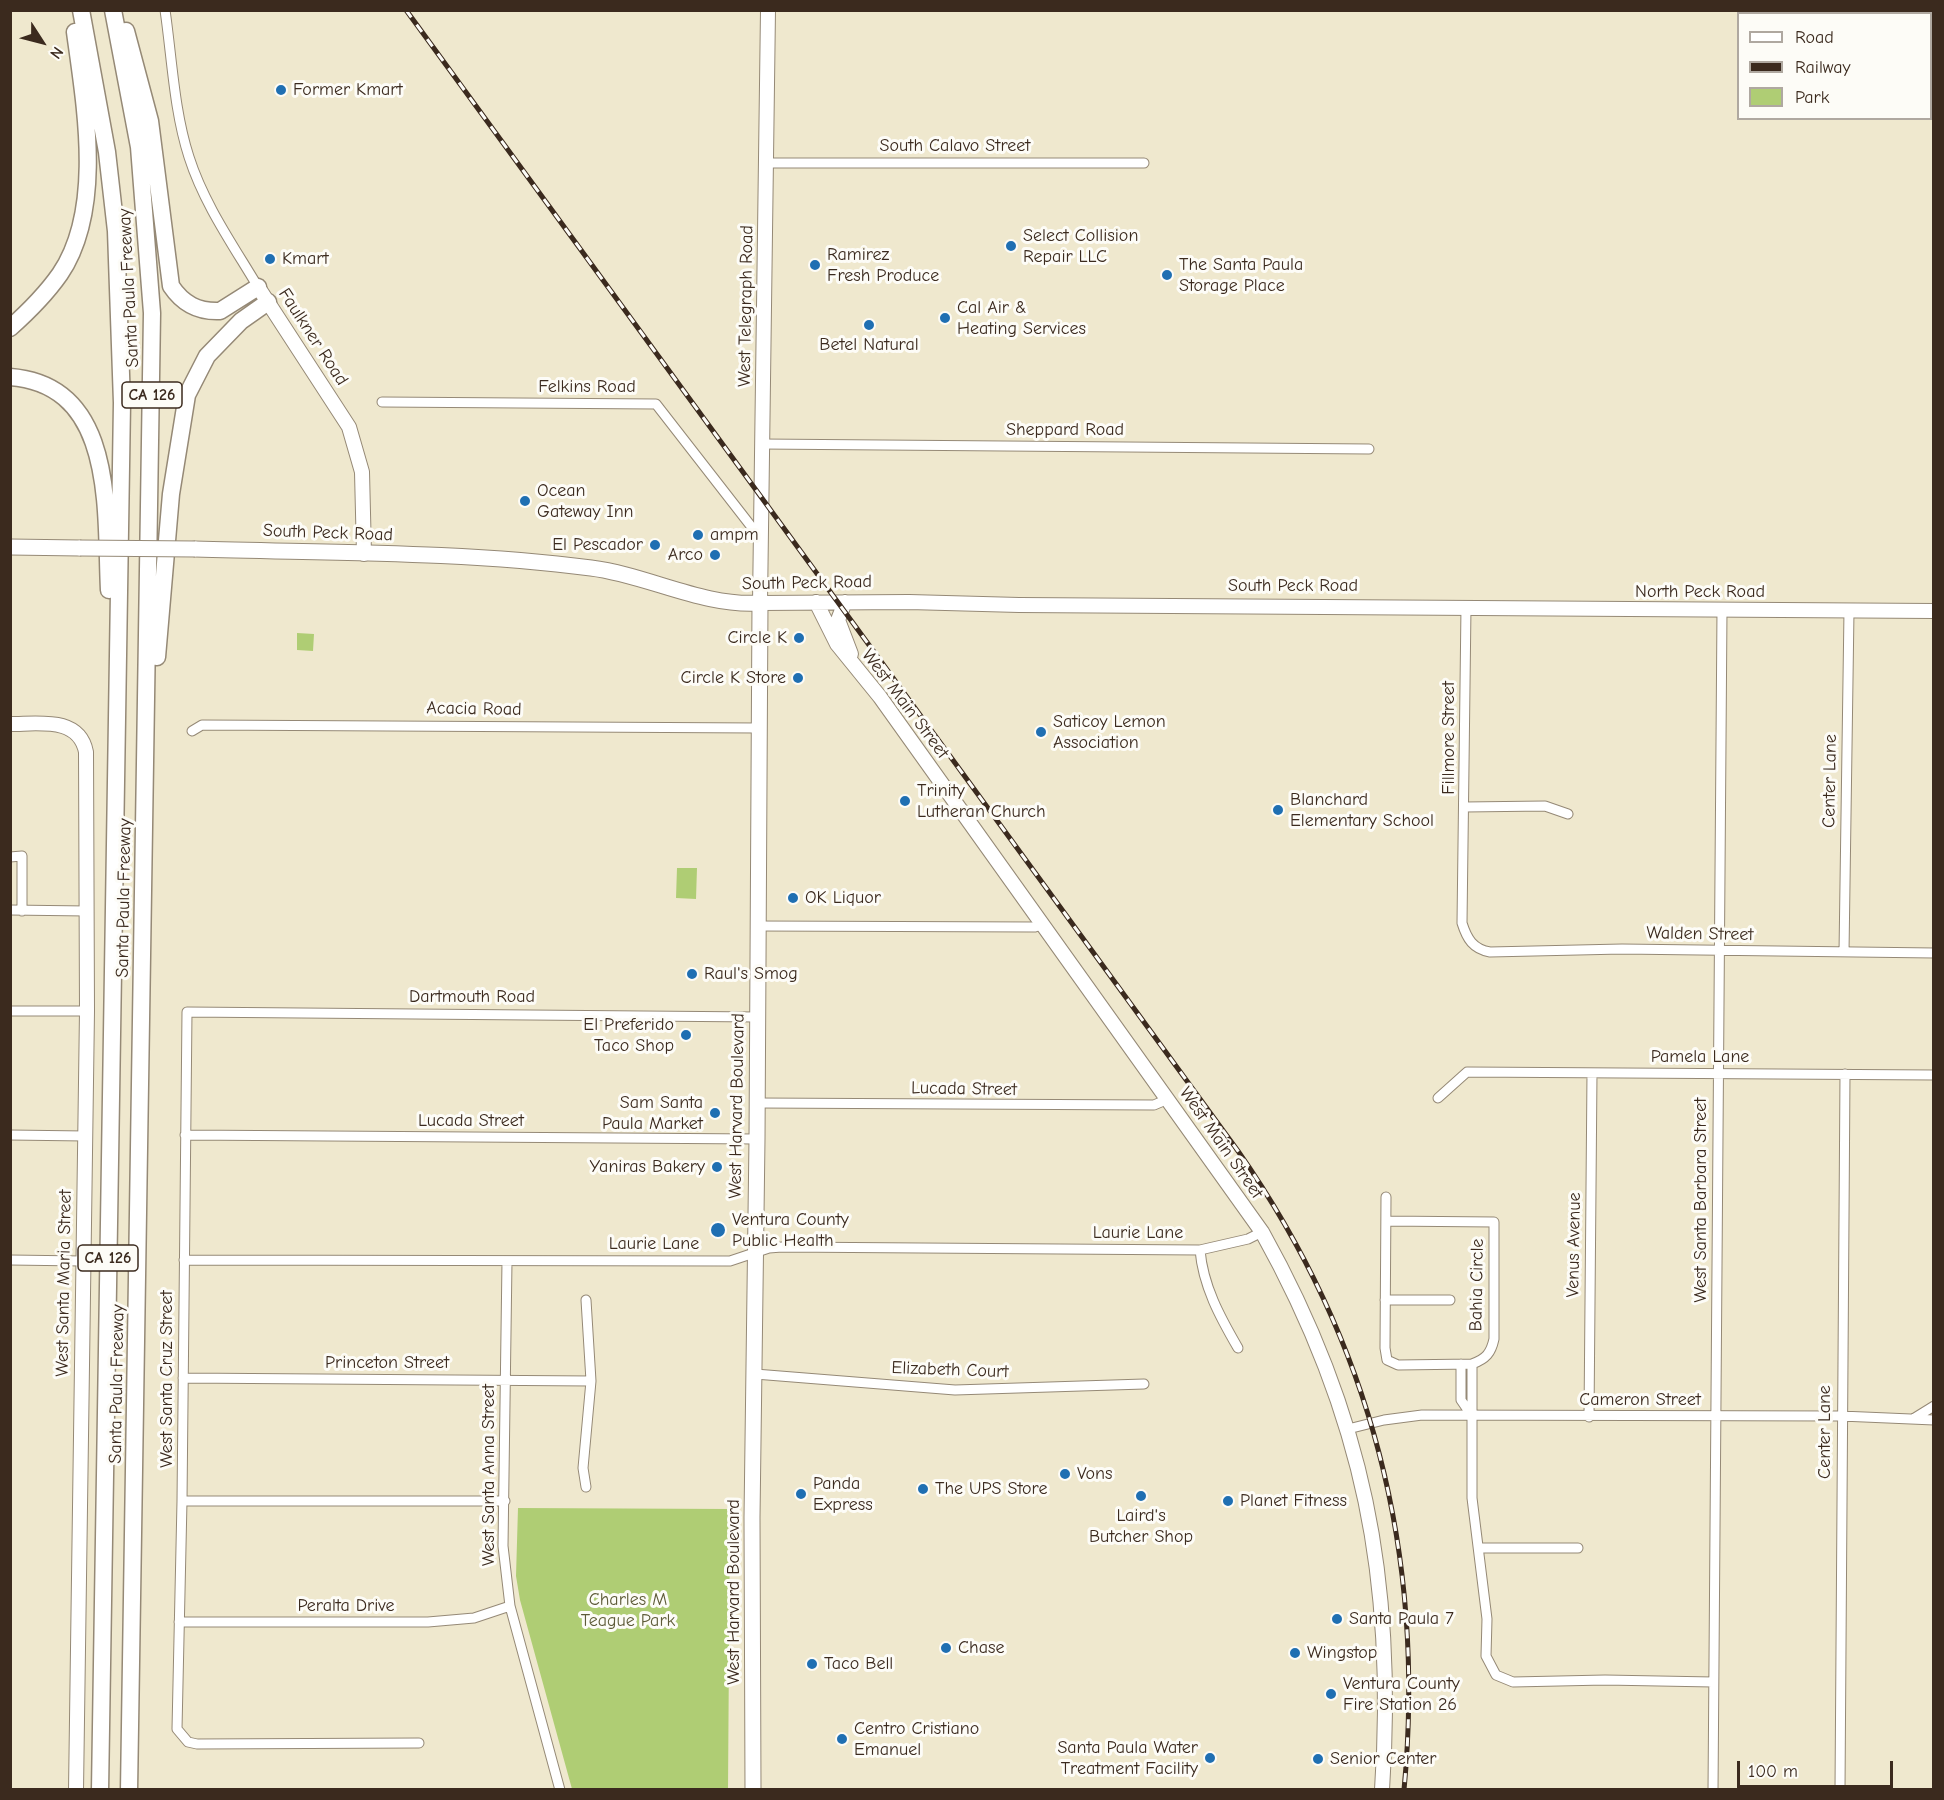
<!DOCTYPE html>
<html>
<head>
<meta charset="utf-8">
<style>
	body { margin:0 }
	#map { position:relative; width:1944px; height:1800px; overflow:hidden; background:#efe8ce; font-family:"Comic Neue",sans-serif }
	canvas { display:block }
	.frame { position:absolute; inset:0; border:12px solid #3b2a1e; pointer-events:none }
	.legend { position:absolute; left:1737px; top:12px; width:195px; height:108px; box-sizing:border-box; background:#fdfcf7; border:2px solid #afa8a0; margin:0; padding:8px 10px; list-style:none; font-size:18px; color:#3b2a1e }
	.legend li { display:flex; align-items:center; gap:12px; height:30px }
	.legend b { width:30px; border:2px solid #afa8a0 }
	.north { position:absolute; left:12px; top:12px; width:60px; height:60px; -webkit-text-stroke:4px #fdfcf7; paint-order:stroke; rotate:126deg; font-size:16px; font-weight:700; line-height:24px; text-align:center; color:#3b2a1e }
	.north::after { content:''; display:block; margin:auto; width:21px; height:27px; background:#3b2a1e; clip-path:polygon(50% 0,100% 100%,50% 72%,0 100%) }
	.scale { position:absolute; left:1737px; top:1761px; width:156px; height:27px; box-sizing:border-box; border:3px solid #3b2a1e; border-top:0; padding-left:8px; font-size:18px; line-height:21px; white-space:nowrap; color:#3b2a1e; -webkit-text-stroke:4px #fdfcf7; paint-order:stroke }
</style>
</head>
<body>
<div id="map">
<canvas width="1944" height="1800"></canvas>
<div class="frame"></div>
<ul class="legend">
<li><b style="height:8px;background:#fff"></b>Road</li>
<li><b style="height:8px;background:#3b2a1e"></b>Railway</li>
<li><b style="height:16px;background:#afcd74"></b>Park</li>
</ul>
<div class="north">N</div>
<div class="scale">100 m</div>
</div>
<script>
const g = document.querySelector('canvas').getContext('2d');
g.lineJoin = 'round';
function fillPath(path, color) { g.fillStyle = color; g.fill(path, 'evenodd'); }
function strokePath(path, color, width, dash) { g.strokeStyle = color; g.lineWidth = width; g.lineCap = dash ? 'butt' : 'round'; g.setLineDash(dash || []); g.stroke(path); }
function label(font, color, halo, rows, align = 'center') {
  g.font = font + ' "Comic Neue",sans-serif'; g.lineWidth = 6; g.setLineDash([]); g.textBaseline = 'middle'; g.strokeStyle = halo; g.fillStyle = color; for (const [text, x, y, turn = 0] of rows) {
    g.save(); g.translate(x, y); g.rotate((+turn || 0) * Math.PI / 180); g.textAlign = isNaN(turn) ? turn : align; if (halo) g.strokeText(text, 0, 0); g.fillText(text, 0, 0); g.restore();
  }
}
fillPath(new Path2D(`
	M 297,633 L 314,634 L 313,651 L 297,650 Z
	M 677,868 L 697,868 L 696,899 L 676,898 Z
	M 518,1508 L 730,1509 L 728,1789 L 572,1789 L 520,1600 L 516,1576 Z`), '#afcd74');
const street = new Path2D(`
	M 165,10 C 172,58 174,111 189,157 C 204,204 233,245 258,287
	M 766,163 L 1144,163
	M 382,402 L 656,404 L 761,539
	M 761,444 L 1369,449
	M 1466,607 L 1462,923 C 1467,939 1473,949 1490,952 L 1622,949 L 1934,953
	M 192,731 L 202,725 L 758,728
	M 1465,807 L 1545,806 L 1568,814
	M 10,857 L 22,856 L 22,911
	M 10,910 L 87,911
	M 757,926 L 1035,927 L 1044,924
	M 1844,952 L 1849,611
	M 10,1011 L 87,1011
	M 1438,1098 L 1467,1072 L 1934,1075
	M 758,1103 L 1154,1105 L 1168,1099
	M 10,1135 L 85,1136
	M 185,1135 L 757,1139
	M 1386,1197 L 1385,1348 L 1387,1360 L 1398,1365 L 1472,1364 C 1486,1359 1491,1353 1494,1339 L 1494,1222 L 1386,1221
	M 1200,1250 C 1203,1286 1220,1317 1238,1348
	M 10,1260 L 82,1261
	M 184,1260 L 730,1261 L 769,1248 L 782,1247 L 1200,1250 L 1248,1239 L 1262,1232
	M 507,1261 L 503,1546 L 510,1606 L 560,1790
	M 1385,1300 L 1450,1300
	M 1461,1364 L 1461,1400 L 1472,1416
	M 1472,1364 L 1472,1498 L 1487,1619 L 1486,1656 L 1496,1675 L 1513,1682 L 1605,1680 L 1713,1682
	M 755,1374 L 955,1390 L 1144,1384
	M 183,1378 L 591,1381
	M 1589,1417 L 1592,1073
	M 1913,1419 L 1934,1406
	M 1348,1429 L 1384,1420 L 1422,1415 L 1841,1416 L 1934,1420
	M 586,1487 L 583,1468 L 591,1381 L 586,1300
	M 182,1501 L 505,1501
	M 1479,1548 L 1578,1548
	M 179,1622 L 428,1622 L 474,1618 L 510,1606
	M 419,1743 L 197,1744 L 188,1742 L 177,1729 L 182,1501 L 187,1012 L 758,1017
	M 1713,1790 L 1722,610
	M 1840,1790 L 1845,1074`);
const secondary = new Path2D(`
	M 768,10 L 760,603 L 909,602 L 1019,605 L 1934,611
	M 258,287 L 349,427 L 362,472 L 364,554
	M 816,602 L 837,644 L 880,697 L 1262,1232 C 1364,1415 1396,1581 1382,1790
	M 845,602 L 838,620 L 851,654
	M 10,724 C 38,724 79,716 86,752 L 87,1011 L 76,1790`);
const primary = new Path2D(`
	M 10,547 L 80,548
	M 195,549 C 327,553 460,551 591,568 C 648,575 703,607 760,603 L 757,1139 L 752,1517 L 753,1790`);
const highway = new Path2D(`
	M 81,10 L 107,152 L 116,231 L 122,403 L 100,1790
	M 113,10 L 139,147 L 152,313 L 129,1790
	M 126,31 L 150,121 L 171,286 C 183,304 198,312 220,311 L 258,287
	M 10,328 C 28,312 46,294 60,274 C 104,209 85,106 75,32
	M 10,377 C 117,385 105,513 109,590
	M 157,657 L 171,494 L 187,395 L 207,356 L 241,321 L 268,302`);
strokePath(street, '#958976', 11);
strokePath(secondary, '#958976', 16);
strokePath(primary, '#958976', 17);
strokePath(highway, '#958976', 19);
strokePath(street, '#fff', 9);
strokePath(secondary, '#fff', 14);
strokePath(primary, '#fff', 15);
strokePath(highway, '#fff', 16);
const rail = new Path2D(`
	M 406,10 L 1238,1151 C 1372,1343 1426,1557 1404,1790`);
strokePath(rail, '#3b2a1e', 5);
strokePath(rail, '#fdfcf7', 3, [9]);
const primaryBridge = new Path2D(`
	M 80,548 L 195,549`);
strokePath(primaryBridge, '#958976', 17, []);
strokePath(primaryBridge, '#fff', 15);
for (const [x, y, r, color] of [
	[281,90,6,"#1f6fb2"],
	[1011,246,6,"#1f6fb2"],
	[270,259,6,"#1f6fb2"],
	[815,265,6,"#1f6fb2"],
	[1167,275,6,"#1f6fb2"],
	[945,318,6,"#1f6fb2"],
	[869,325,6,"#1f6fb2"],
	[525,501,6,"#1f6fb2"],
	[698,535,6,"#1f6fb2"],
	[655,545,6,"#1f6fb2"],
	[715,555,6,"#1f6fb2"],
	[799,638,6,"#1f6fb2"],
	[798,678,6,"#1f6fb2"],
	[1041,732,6,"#1f6fb2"],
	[905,801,6,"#1f6fb2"],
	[1278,810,6,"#1f6fb2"],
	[793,898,6,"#1f6fb2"],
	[692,974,6,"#1f6fb2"],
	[686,1035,6,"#1f6fb2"],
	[715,1113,6,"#1f6fb2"],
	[717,1167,6,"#1f6fb2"],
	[718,1230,8,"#1f6fb2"],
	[1065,1474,6,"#1f6fb2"],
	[923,1489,6,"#1f6fb2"],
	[801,1494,6,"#1f6fb2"],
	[1141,1496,6,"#1f6fb2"],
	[1228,1501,6,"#1f6fb2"],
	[1337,1619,6,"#1f6fb2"],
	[946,1648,6,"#1f6fb2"],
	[1295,1653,6,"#1f6fb2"],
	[812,1664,6,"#1f6fb2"],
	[1331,1694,6,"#1f6fb2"],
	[842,1739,6,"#1f6fb2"],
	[1210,1758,6,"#1f6fb2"],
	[1318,1759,6,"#1f6fb2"]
]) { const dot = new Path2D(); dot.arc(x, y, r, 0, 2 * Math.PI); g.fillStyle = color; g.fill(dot); strokePath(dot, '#fdfcf7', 2); }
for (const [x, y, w] of [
	[152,395,60],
	[108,1258,60]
]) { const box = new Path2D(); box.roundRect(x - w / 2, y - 13, w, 26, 4.5); g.fillStyle = '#fdfcf7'; g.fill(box); strokePath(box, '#3b2a1e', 1.5); }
label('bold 16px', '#3b2a1e', null, [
	["CA 126",152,395],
	["CA 126",108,1258]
]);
label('18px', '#3b2a1e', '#fdfcf7', [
	["Former Kmart",293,90],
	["Select Collision",1023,236],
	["Repair LLC",1023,257],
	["Ramirez",827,255],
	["Fresh Produce",827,276],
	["Kmart",282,259],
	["The Santa Paula",1179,265],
	["Storage Place",1179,286],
	["Cal Air &",957,308],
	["Heating Services",957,329],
	["Betel Natural",869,345,"center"],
	["Ocean",537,491],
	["Gateway Inn",537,512],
	["ampm",710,535],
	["El Pescador",643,545,"right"],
	["Arco",703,555,"right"],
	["Circle K",787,638,"right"],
	["Circle K Store",786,678,"right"],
	["Saticoy Lemon",1053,722],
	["Association",1053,743],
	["Trinity",917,791],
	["Lutheran Church",917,812],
	["Blanchard",1290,800],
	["Elementary School",1290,821],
	["OK Liquor",805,898],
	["Raul's Smog",704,974],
	["El Preferido",674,1025,"right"],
	["Taco Shop",674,1046,"right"],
	["Sam Santa",703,1103,"right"],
	["Paula Market",703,1124,"right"],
	["Yaniras Bakery",705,1167,"right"],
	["Ventura County",732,1220],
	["Public Health",732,1241],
	["Vons",1077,1474],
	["Panda",813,1484],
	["Express",813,1505],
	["The UPS Store",935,1489],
	["Planet Fitness",1240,1501],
	["Laird's",1141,1516,"center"],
	["Butcher Shop",1141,1537,"center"],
	["Santa Paula 7",1349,1619],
	["Chase",958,1648],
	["Wingstop",1307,1653],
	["Taco Bell",824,1664],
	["Ventura County",1343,1684],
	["Fire Station 26",1343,1705],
	["Centro Cristiano",854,1729],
	["Emanuel",854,1750],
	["Santa Paula Water",1198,1748,"right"],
	["Treatment Facility",1198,1769,"right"],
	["Senior Center",1330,1759]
], 'left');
label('18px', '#3b2a1e', '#fdfcf7', [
	["South Calavo Street",955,146],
	["Santa Paula Freeway",129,288,-93],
	["West Telegraph Road",746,306,-89],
	["Faulkner Road",313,337,57],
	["Felkins Road",587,387],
	["Sheppard Road",1065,430],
	["South Peck Road",328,533,2],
	["South Peck Road",807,583,-1],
	["South Peck Road",1293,586],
	["North Peck Road",1700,592],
	["West Main Street",905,704,53],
	["Acacia Road",474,709,1],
	["Fillmore Street",1449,738,-90],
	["Center Lane",1830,781,-89],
	["Santa Paula Freeway",124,898,-89],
	["Walden Street",1700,934,1],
	["Dartmouth Road",472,997],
	["Pamela Lane",1700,1057],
	["Lucada Street",964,1089,1],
	["West Harvard Boulevard",737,1106,-89],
	["Lucada Street",471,1121],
	["West Main Street",1221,1143,55],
	["West Santa Barbara Street",1701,1200,-90],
	["Laurie Lane",1138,1233],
	["Laurie Lane",654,1244],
	["Venus Avenue",1574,1245,-89],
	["West Santa Maria Street",64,1283,-89],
	["Bahia Circle",1477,1285,-89],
	["Princeton Street",387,1363],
	["Elizabeth Court",950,1370,2],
	["West Santa Cruz Street",167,1379,-90],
	["Santa Paula Freeway",117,1384,-89],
	["Cameron Street",1640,1400],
	["Center Lane",1825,1432,-90],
	["West Santa Anna Street",489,1475,-90],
	["West Harvard Boulevard",734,1592,-90],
	["Peralta Drive",346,1606]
]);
label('18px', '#5e5b38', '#fdfcf7', [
	["Charles M",628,1600],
	["Teague Park",628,1621]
]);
</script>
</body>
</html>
